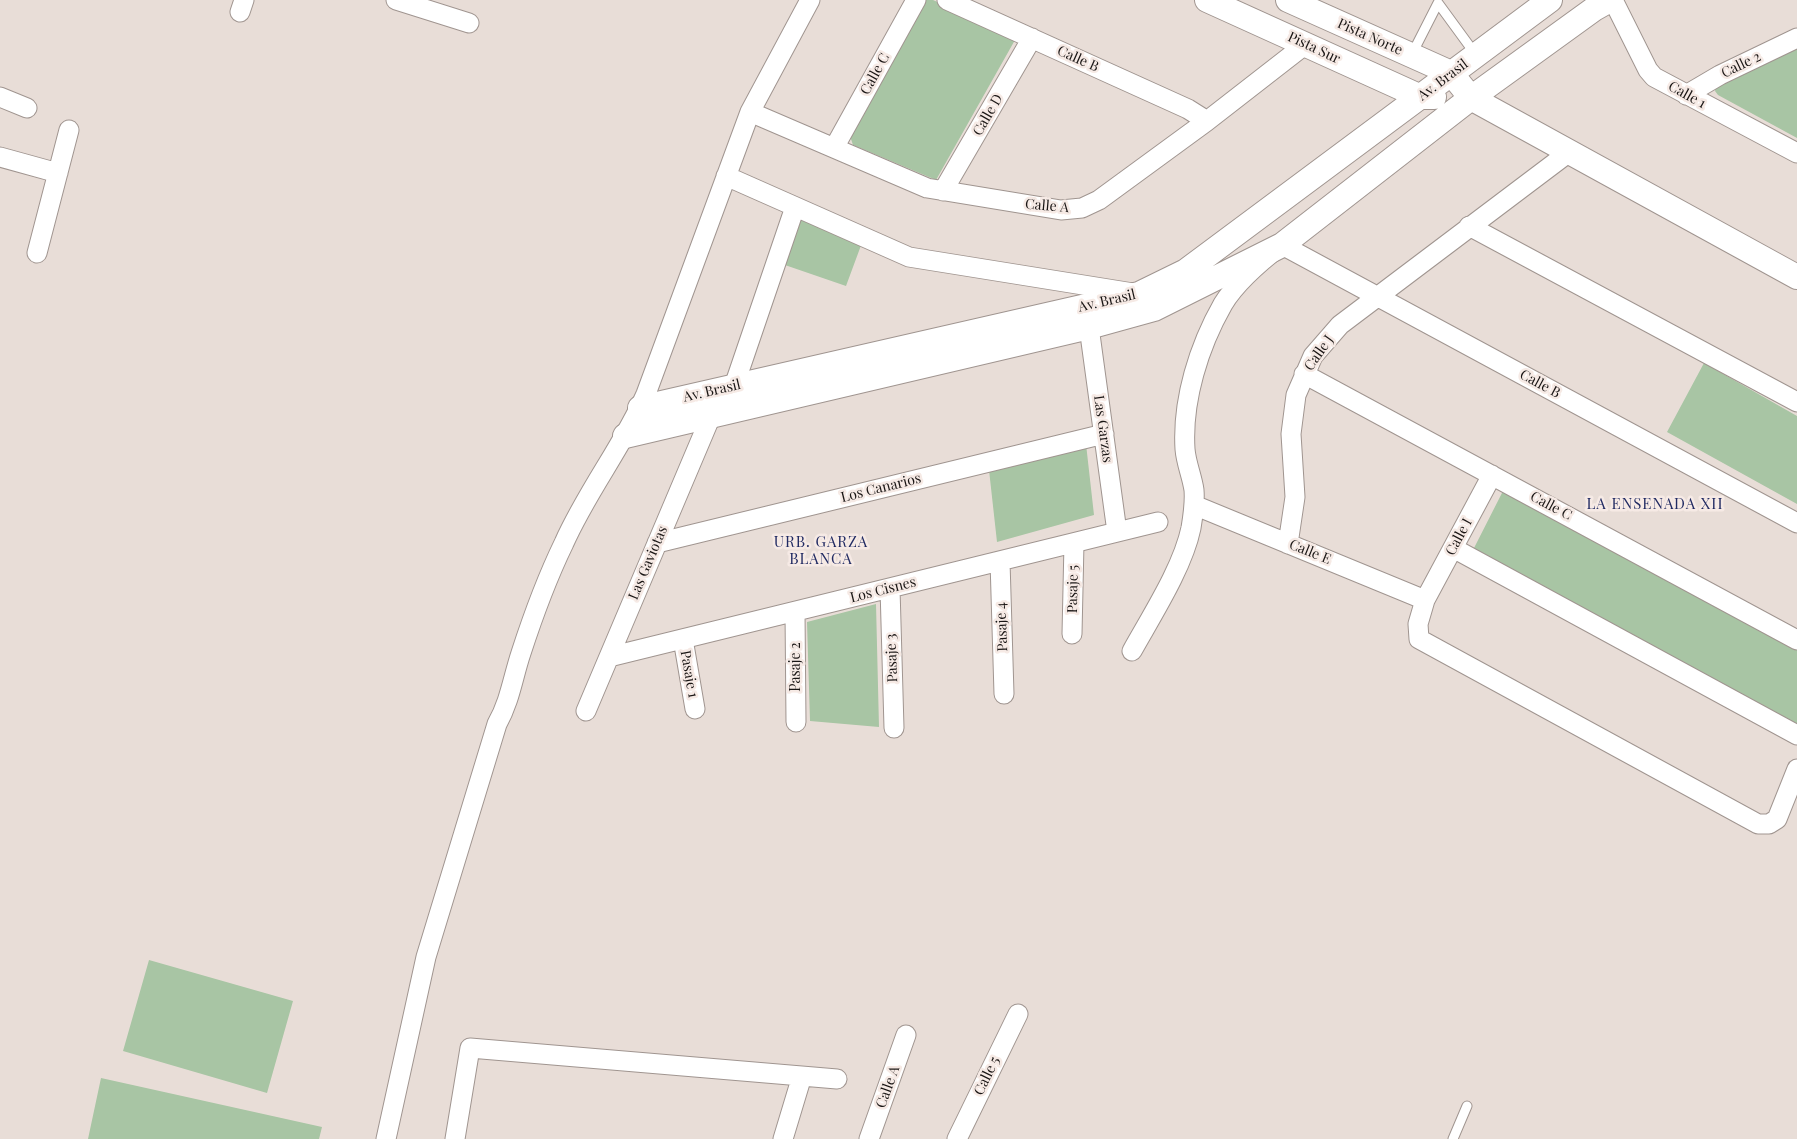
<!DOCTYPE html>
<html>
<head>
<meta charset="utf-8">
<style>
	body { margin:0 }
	canvas { display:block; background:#e8ddd7 }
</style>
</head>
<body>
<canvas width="1797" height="1139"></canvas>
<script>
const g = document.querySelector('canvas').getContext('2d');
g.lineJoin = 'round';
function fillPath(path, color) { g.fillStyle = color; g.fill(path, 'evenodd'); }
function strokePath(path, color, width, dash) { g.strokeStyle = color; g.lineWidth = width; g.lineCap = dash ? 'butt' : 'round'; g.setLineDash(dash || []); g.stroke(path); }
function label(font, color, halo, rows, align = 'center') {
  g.font = font + ' "Playfair Display",serif'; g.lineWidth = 5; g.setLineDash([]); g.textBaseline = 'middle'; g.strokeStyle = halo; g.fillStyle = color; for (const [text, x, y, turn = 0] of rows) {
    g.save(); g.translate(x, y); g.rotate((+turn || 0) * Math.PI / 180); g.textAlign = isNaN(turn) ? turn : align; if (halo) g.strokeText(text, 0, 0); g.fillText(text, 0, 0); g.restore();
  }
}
fillPath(new Path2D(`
	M 925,0 L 933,0 L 1011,35 L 1015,40 L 936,180 L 853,145 L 850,136 Z
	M 1797,45 L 1797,138 L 1718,95 L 1715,91 L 1717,83 Z
	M 797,213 L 863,240 L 846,286 L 782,264 Z
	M 1704,363 L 1797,416 L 1797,504 L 1667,432 Z
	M 1086,444 L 1094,515 L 997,542 L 989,470 Z
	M 1503,491 L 1797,649 L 1797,726 L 1473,550 Z
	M 876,604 L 879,727 L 810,721 L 807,622 Z
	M 149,960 L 293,1001 L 267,1093 L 123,1051 Z
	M 101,1078 L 322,1127 L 319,1139 L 88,1139 Z`), '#a8c5a4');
const service = new Path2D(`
	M 1412,54 L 1438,3 L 1476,55
	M 1453,1139 L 1467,1106`);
const minor = new Path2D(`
	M 396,0 L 469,23
	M 947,0 L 1188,109 L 1207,121
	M 1613,0 L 1648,70 L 1654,77 L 1797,153
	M 240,12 L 244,0
	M 1686,95 L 1720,75 L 1797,38
	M 0,97 L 27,108
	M 750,112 L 927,188 L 1061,210 L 1082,208 L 1099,200 L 1207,121 L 1306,44
	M 834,148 L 916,0
	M 0,157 L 58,173
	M 726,176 L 909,257 L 1133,293
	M 943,191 L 1032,38
	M 1469,226 L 1797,402
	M 37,253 L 69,130
	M 1089,327 L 1117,532
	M 1304,374 L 1797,640
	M 734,386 L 795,207
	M 1492,475 L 1425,600 L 1418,624 L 1419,639 L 1758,824 L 1769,824 L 1777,819 L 1797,769
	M 1194,505 L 1425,600
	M 657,543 L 1104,434
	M 1288,544 L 1295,497 L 1291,434 L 1296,395 L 1313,356 L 1340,325 L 1568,153
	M 1453,548 L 1797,735
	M 1000,561 L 1004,694
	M 890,588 L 894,728
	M 795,612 L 796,722
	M 1072,634 L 1074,543
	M 683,639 L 695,709
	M 1132,651 C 1152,615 1183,567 1191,528 C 1193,516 1195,502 1194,490 C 1192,476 1186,463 1185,449 C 1182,400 1199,346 1223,304 C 1237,281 1261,261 1282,245 L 1797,523
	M 609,657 L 1158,522
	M 586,711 L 711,416
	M 386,1139 L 426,957 L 497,724 C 510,701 513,677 521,653 C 533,616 547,578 564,543 C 587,491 623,446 646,394 L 750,112 L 810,0
	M 455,1139 L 470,1048 L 837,1079
	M 783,1139 L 802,1076
	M 869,1139 L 906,1035
	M 957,1139 L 1018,1014`);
const tertiary = new Path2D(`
	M 1207,0 L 1421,97 L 1434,97
	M 1288,0 L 1451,73 L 1471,98 L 1797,277
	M 640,408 L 1139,294 L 1186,271 L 1550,0
	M 625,436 L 1089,327 L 1154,309 L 1282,245 L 1471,98 L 1594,9 L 1610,0`);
strokePath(service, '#a09590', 11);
strokePath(minor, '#a09590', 21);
strokePath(tertiary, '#a09590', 26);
strokePath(service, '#fff', 9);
strokePath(minor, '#fff', 19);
strokePath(tertiary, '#fff', 24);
label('14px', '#191514', '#f6eae5', [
	["Pista Norte",1370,37,24],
	["Pista Sur",1314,48,25],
	["Calle B",1078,59,24],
	["Calle 2",1741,65,-26],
	["Calle C",875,74,-61],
	["Av. Brasil",1443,80,-37],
	["Calle 1",1687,95,29],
	["Calle D",988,115,-60],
	["Calle A",1047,206,5],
	["Av. Brasil",1107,301,-13],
	["Calle J",1319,353,-55],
	["Calle B",1540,384,28],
	["Av. Brasil",712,391,-13],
	["Las Garzas",1103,429,82],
	["Los Canarios",881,488,-14],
	["Calle C",1551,506,28],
	["Calle I",1459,537,-62],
	["Calle E",1310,552,22],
	["Las Gaviotas",648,563,-67],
	["Pasaje 5",1073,589,-89],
	["Los Cisnes",883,590,-14],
	["Pasaje 4",1002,627,-92],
	["Pasaje 3",892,658,-92],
	["Pasaje 2",796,667,-90],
	["Pasaje 1",689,674,80],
	["Calle 5",987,1076,-64],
	["Calle A",888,1087,-70]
]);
g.letterSpacing = '1px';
label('15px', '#202a62', '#f6eae5', [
	["LA ENSENADA XII",1655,504],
	["URB. GARZA",821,542],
	["BLANCA",821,559]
]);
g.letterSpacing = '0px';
</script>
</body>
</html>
